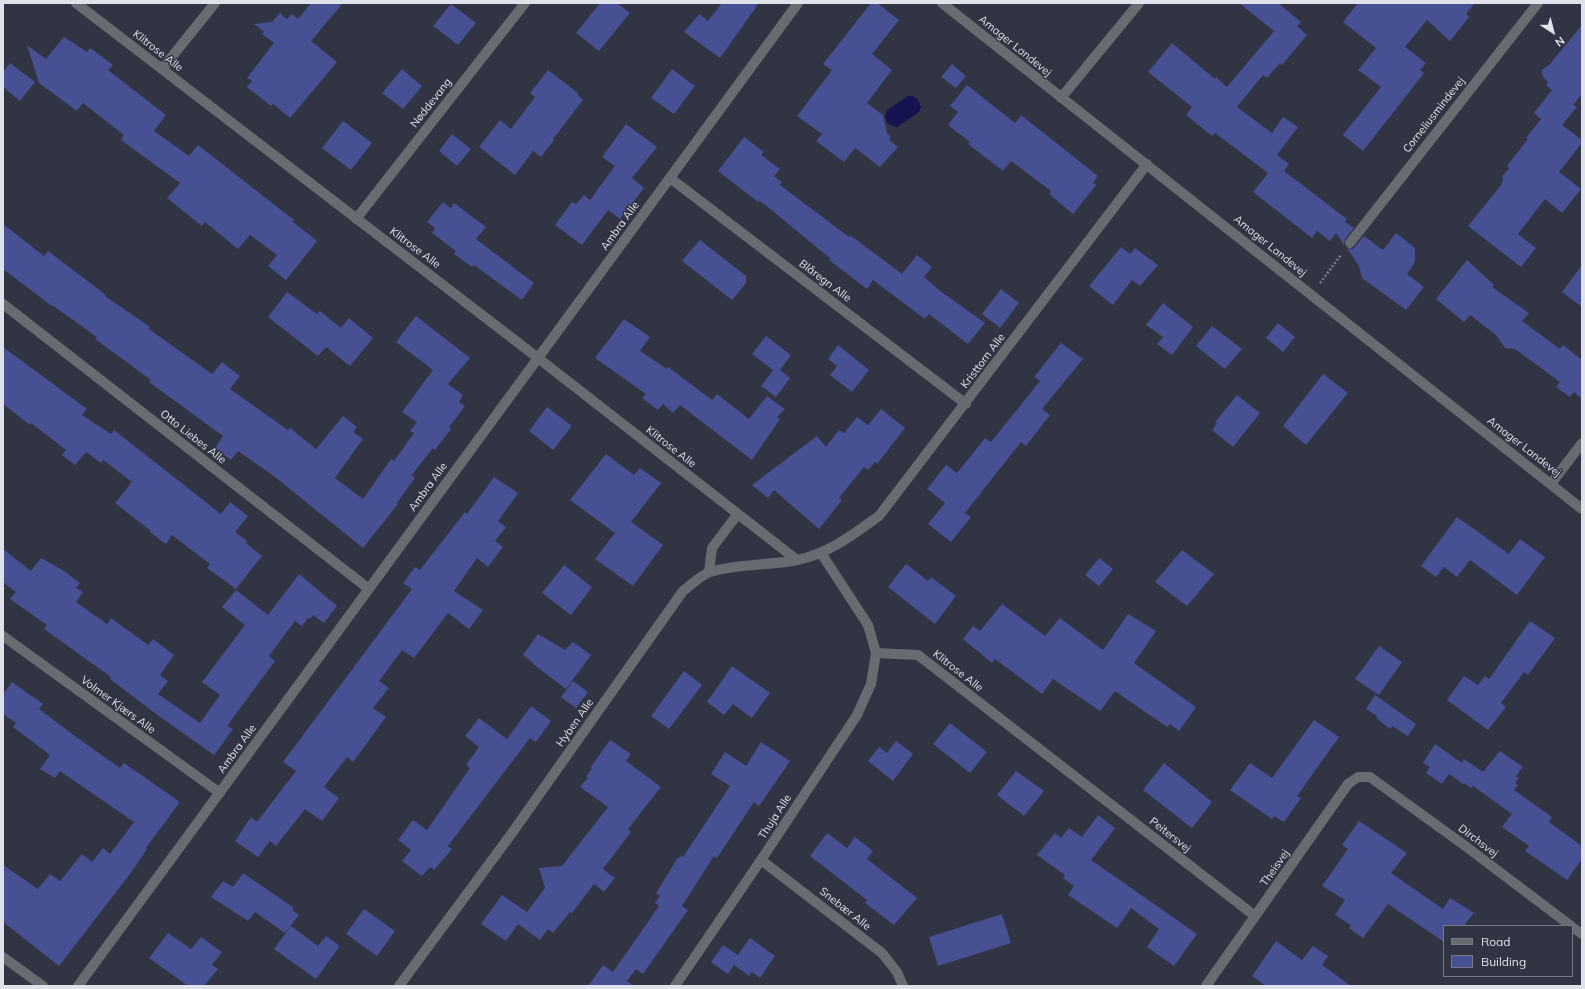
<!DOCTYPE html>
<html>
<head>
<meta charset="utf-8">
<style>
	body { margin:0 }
	#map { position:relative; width:1585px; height:989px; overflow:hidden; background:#313442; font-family:Mulish,sans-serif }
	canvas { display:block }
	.frame { position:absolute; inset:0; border:4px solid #e0e2eb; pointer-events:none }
	.legend { position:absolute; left:1443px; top:925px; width:130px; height:52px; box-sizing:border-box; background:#313442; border:1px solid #777a86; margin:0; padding:5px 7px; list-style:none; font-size:12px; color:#e0e2eb }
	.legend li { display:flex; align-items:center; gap:8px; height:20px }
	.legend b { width:20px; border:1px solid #777a86 }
	.north { position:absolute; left:1533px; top:12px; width:40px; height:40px; -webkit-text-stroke:3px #313442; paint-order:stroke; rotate:144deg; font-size:11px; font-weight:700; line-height:16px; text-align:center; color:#e0e2eb }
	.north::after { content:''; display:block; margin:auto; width:14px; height:18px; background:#e0e2eb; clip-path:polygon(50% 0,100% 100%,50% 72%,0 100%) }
</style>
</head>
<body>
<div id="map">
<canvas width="1585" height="989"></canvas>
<div class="frame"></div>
<ul class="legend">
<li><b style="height:5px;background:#696b72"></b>Road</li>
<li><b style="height:11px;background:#475092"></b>Building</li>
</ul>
<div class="north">N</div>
</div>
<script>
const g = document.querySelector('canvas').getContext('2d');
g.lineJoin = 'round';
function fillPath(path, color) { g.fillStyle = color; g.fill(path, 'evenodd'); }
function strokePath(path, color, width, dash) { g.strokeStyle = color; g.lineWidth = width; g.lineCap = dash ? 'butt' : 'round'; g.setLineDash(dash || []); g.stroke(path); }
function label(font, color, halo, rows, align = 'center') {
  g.font = font + ' Mulish,sans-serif'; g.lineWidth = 3; g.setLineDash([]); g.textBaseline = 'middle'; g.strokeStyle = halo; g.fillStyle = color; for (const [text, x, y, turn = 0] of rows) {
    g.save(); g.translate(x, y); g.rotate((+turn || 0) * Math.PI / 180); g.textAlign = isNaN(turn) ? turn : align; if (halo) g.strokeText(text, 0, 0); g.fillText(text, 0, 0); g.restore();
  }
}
fillPath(new Path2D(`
	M 908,96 C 916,95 919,101 921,107 L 919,112 L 897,127 L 888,124 L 885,117 L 887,110 Z`), '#14124f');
fillPath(new Path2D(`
	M 311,3 L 343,3 L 311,41 L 337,62 L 290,118 L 273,104 L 271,106 L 247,87 L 252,81 L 247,78 L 274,43 L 262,34 L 264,32 L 254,24 L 272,22 L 280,13 L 287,19 L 292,14 L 298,19 Z
	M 600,3 L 617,3 L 630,13 L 599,51 L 576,33 Z
	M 722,3 L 759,3 L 720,58 L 684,32 L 699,14 L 708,21 Z
	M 871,3 L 877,3 L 899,20 L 872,54 L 892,70 L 867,103 L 883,115 L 887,133 L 891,137 L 889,140 L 898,147 L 880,167 L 855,148 L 844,162 L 816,141 L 822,134 L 797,116 L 832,70 L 823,64 Z
	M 1239,3 L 1278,3 L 1301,22 L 1297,26 L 1307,35 L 1282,65 L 1280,63 L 1267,78 L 1263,75 L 1237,107 L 1272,133 L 1283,117 L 1298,127 L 1277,155 L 1289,164 L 1284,171 L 1347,219 L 1345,222 L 1354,228 L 1345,239 L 1344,245 L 1336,233 L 1330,241 L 1317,231 L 1312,238 L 1253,192 L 1268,173 L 1215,133 L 1212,136 L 1186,115 L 1192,107 L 1148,72 L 1172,43 L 1215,79 L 1216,77 L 1227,87 L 1274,31 Z
	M 1358,3 L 1475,3 L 1466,14 L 1469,17 L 1450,41 L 1427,20 L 1405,47 L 1426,63 L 1420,70 L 1424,73 L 1363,151 L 1343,135 L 1381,87 L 1358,70 L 1376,48 L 1343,22 Z
	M 451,4 L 476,23 L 458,45 L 433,26 Z
	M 1582,25 L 1582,94 L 1573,105 L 1577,107 L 1562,125 L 1582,140 L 1582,143 L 1559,172 L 1581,189 L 1562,213 L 1545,199 L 1518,234 L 1536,248 L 1521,267 L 1468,226 L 1501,185 L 1503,180 L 1502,177 L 1509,168 L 1507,166 L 1528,139 L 1526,138 L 1541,119 L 1534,113 L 1552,90 L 1546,85 L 1548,82 L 1543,77 L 1542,70 L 1550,64 Z
	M 64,37 L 87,52 L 90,48 L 113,65 L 108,70 L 166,115 L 154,131 L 189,156 L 198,145 L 294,220 L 292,221 L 317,241 L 286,280 L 268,266 L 277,255 L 250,235 L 238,249 L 205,222 L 202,226 L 167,198 L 180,183 L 121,140 L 124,135 L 83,103 L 77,111 L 39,83 L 27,45 L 46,59 Z
	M 10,63 L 35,82 L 20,101 L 3,87 L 3,72 Z
	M 952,64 L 966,76 L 956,88 L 941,77 Z
	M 402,69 L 422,86 L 403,109 L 382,93 Z
	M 672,69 L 695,86 L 674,114 L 651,98 Z
	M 548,70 L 578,93 L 578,95 L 583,100 L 553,139 L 554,140 L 541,157 L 533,151 L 515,175 L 479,147 L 500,120 L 511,129 L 535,97 L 530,93 Z
	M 967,85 L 1015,123 L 1021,115 L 1098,176 L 1093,183 L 1096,185 L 1073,214 L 1049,194 L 1051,191 L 1011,161 L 1003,171 L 968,144 L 970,142 L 948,125 L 958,112 L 950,106 Z
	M 343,121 L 372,143 L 351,170 L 322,148 Z
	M 626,124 L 657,147 L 632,178 L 644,188 L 620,219 L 608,210 L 582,245 L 555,225 L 572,202 L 576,204 L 584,195 L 590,200 L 615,166 L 602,157 Z
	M 452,134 L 471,149 L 457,166 L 439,151 Z
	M 744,137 L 764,152 L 761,155 L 780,169 L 774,176 L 782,182 L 780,185 L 849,237 L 850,235 L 902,274 L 917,255 L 932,267 L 924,277 L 936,287 L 936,288 L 985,323 L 968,344 L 929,314 L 925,319 L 873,280 L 867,289 L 829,260 L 831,259 L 764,204 L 759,201 L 758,202 L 718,171 Z
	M 443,202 L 451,208 L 454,203 L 486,227 L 476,239 L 534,283 L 522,300 L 474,265 L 472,267 L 454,254 L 456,251 L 432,233 L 435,228 L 427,222 Z
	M 3,224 L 44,256 L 48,251 L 106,295 L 105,296 L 150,327 L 149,329 L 212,374 L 222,362 L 240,376 L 230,389 L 288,430 L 290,428 L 316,449 L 343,416 L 357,427 L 353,432 L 363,439 L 335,478 L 363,499 L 391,459 L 394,461 L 414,433 L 410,431 L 417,422 L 402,412 L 433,370 L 396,342 L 416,316 L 470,358 L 448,384 L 463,395 L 459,402 L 465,406 L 449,427 L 451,429 L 435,450 L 433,448 L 412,475 L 415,478 L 397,503 L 398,504 L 363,548 L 275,477 L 238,451 L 231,460 L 215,448 L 223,436 L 149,382 L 151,380 L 95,339 L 97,337 L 52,305 L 52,306 L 3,269 Z
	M 1396,233 L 1415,248 L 1415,262 L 1407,274 L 1424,287 L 1406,310 L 1362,278 L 1359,266 L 1347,248 L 1353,249 L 1364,236 L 1383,250 Z
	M 700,240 L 746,276 L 746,283 L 732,300 L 682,261 Z
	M 1121,247 L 1130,254 L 1135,248 L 1158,265 L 1140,286 L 1132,280 L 1113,305 L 1089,286 Z
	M 1467,260 L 1494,285 L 1492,287 L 1529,313 L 1522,321 L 1560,349 L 1563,345 L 1582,360 L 1582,399 L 1574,392 L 1570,397 L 1556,387 L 1560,382 L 1515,349 L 1505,348 L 1496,335 L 1470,315 L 1464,322 L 1436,299 Z
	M 1582,265 L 1582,307 L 1562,292 Z
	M 1001,289 L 1019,303 L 1000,328 L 982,314 Z
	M 287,292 L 317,314 L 320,311 L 341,328 L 349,318 L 373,338 L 350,366 L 326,347 L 318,356 L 268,317 Z
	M 1163,303 L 1193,327 L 1172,355 L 1157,344 L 1163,337 L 1146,325 Z
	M 624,319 L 650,337 L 640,351 L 667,369 L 668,367 L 712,400 L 717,394 L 749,419 L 767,396 L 785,409 L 777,417 L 780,419 L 752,460 L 680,405 L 673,413 L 663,404 L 658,410 L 642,398 L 646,394 L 595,358 Z
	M 1278,323 L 1295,337 L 1283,352 L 1266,338 Z
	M 1212,326 L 1242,349 L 1225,369 L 1196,346 Z
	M 766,336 L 791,355 L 780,370 L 790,378 L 776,397 L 761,386 L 773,370 L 752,354 Z
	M 1061,343 L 1083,359 L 1042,409 L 1050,415 L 1026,446 L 1021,442 L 965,513 L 971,517 L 951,542 L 928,524 L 945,503 L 927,489 L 946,465 L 957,473 L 985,438 L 991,442 L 1040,381 L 1034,377 Z
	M 838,345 L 869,370 L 852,392 L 830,375 L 837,366 L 828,359 Z
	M 3,347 L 87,409 L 82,415 L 111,434 L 114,430 L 221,514 L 230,502 L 248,516 L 235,532 L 247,541 L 246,543 L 262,556 L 236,589 L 207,568 L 210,564 L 172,535 L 166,544 L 150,532 L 151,531 L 115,503 L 132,482 L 103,460 L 101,463 L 86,452 L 75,465 L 62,455 L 66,450 L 31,423 L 30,425 L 3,404 Z
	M 1323,374 L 1348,393 L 1306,445 L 1283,426 Z
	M 1237,395 L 1260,413 L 1233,447 L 1212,430 L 1217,423 L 1215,422 Z
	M 547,407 L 572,426 L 553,450 L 529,431 Z
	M 881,409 L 905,428 L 877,464 L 875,462 L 868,470 L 864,467 L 839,498 L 842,500 L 819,529 L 774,490 L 768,498 L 752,485 L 817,436 L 826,447 L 839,430 L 844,433 L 857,417 L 868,425 Z
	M 606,454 L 634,475 L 640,468 L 661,483 L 631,522 L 663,545 L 633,586 L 595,559 L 615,533 L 570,500 Z
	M 494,477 L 518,493 L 498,521 L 506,527 L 495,541 L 503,547 L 488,567 L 477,558 L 454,591 L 483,610 L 469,629 L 448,613 L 414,658 L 402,650 L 379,681 L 389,688 L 373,708 L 386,717 L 353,762 L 347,757 L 324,787 L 339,798 L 322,821 L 305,809 L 276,846 L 270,841 L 258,857 L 235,841 L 251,817 L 257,822 L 296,771 L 283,762 L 412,589 L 403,583 L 415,567 L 420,570 L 465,512 L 467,514 Z
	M 1457,517 L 1509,554 L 1520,539 L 1545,557 L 1517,595 L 1470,560 L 1457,577 L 1444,567 L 1436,577 L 1421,566 Z
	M 3,549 L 31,571 L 41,558 L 64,571 L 80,583 L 76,588 L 83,592 L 76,602 L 107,624 L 111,618 L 148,645 L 153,639 L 174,655 L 160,675 L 168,681 L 158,694 L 200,723 L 220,695 L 202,682 L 245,625 L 222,607 L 236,590 L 268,615 L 299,574 L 337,606 L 324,623 L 313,615 L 310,619 L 308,618 L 302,626 L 295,621 L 269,656 L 275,661 L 227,726 L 233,729 L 214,755 L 156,714 L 110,679 L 111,677 L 44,629 L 47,625 L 10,599 L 16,592 L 3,582 Z
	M 1182,550 L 1214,574 L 1187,606 L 1155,582 Z
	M 1099,558 L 1113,569 L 1099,586 L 1085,575 Z
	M 906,564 L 928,581 L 931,577 L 956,596 L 935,624 L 888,587 Z
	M 564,565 L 592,587 L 571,615 L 542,593 Z
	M 1002,604 L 1045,636 L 1060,618 L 1103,650 L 1128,614 L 1156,631 L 1134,663 L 1196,707 L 1179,731 L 1170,724 L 1167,727 L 1115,691 L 1100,711 L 1053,679 L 1042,694 L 995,659 L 992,663 L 963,639 L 973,626 L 980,631 Z
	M 1530,621 L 1555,638 L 1528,675 L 1524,672 L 1501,703 L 1506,707 L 1488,730 L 1447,700 L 1464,676 L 1478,685 L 1485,676 L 1489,679 Z
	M 538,634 L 565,650 L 573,642 L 591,655 L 566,689 L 533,664 L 533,663 L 523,655 Z
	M 1379,646 L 1402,662 L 1379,695 L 1355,679 Z
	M 732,666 L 770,693 L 752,718 L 733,704 L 724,715 L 707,702 Z
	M 684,671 L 702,685 L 669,729 L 651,716 Z
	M 573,681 L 588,692 L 576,708 L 561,697 Z
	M 12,682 L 43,704 L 39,709 L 75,736 L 120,768 L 124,763 L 180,802 L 146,848 L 147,849 L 130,874 L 59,966 L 3,922 L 3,865 L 38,889 L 50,874 L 60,881 L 82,854 L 92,862 L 103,848 L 110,854 L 134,822 L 60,771 L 55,778 L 40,769 L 50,755 L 13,727 L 16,723 L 3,714 L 3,694 Z
	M 1375,695 L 1416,724 L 1408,736 L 1392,726 L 1390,729 L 1376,718 L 1377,716 L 1366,709 Z
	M 531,706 L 551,721 L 536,742 L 530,738 L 448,846 L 452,849 L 434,870 L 430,867 L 422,876 L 402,861 L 411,850 L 398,840 L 413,820 L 427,830 L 470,768 L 466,765 L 479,747 L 465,736 L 479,718 L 507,739 Z
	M 1314,720 L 1339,737 L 1297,796 L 1301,798 L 1284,822 L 1274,816 L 1272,819 L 1230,790 L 1250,763 L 1272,778 Z
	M 950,723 L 987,752 L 970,773 L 933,744 Z
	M 610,740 L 631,754 L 626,761 L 661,787 L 628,829 L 631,832 L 603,869 L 615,878 L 604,892 L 594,884 L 572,913 L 570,912 L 553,933 L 548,929 L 540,940 L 518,924 L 506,941 L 481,924 L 502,895 L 527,912 L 545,888 L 539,868 L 562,866 L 608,807 L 580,787 L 588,778 L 586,776 L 592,769 L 590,768 Z
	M 896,741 L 913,754 L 893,781 L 868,761 L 879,747 L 887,753 Z
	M 761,742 L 790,761 L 759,806 L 754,802 L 717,858 L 714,856 L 682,906 L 688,910 L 643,974 L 636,969 L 627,981 L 634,986 L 588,986 L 603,965 L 613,972 L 659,906 L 655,903 L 660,896 L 656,893 L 677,859 L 681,856 L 683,857 L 730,786 L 711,774 L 725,752 L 746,766 Z
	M 1435,744 L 1462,763 L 1464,759 L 1483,772 L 1500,751 L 1523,767 L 1516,776 L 1519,778 L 1515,783 L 1518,785 L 1514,790 L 1552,817 L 1549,822 L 1582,846 L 1582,859 L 1567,880 L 1525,851 L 1529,846 L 1502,827 L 1512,814 L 1473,786 L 1471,788 L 1464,783 L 1463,784 L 1449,774 L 1442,784 L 1426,773 L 1430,767 L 1423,763 Z
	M 1164,763 L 1212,802 L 1192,828 L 1143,790 Z
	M 1016,771 L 1044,791 L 1024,816 L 997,795 Z
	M 1098,815 L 1115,828 L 1091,860 L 1197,934 L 1174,966 L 1147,947 L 1159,929 L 1131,908 L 1117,928 L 1068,895 L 1074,886 L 1063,878 L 1065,875 L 1037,855 L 1055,833 L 1061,838 L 1069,828 L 1082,837 Z
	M 1359,821 L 1407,853 L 1391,873 L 1443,909 L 1450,898 L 1474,913 L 1465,924 L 1467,926 L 1444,926 L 1444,942 L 1388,904 L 1363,938 L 1349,928 L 1351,925 L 1335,915 L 1345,900 L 1322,886 L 1348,849 L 1342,845 Z
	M 827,833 L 847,848 L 855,837 L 873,851 L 867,859 L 917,898 L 894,925 L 865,903 L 867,900 L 810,856 Z
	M 243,873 L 294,908 L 292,910 L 299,915 L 285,933 L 255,912 L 248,921 L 211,897 L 223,881 L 233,887 Z
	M 364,909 L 395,931 L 377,956 L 346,934 Z
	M 1002,914 L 1011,943 L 938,966 L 929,937 Z
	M 291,926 L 318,946 L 326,936 L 340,946 L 316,979 L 274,949 Z
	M 168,933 L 191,949 L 201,937 L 222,952 L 212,965 L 218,969 L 204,986 L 188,986 L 149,958 Z
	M 750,938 L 775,956 L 760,978 L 752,972 L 749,976 L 734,965 L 728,974 L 711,962 L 723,945 L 738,955 Z
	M 1276,941 L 1302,960 L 1313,946 L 1328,956 L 1322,965 L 1351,986 L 1266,986 L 1252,976 Z`), '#475092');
strokePath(new Path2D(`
	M 1320,283 L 1341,255`), '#7c7f8b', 2.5, [2, 2]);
strokePath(new Path2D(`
	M 76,3 L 538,358 L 797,560
	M 942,3 L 1582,509
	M 162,69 L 215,3
	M 1061,98 L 1139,3
	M 670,178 L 966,404
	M 356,219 L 525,3
	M 1350,243 L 1538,3
	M 3,304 L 369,589
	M 1551,484 L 1582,443
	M 709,572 L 712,548 L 737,515
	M 3,636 L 220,793
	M 876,653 L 918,655 L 1255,916
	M 761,860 L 882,953 L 897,972 L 903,986
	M 1572,927 L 1582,934
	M 3,957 L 43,986
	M 78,986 L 798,3
	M 399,986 L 512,833 L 683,591 C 691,585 701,575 710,572 C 738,563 768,566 797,560 C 828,554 854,534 879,516 L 1147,164
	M 675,986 L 761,860 L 857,715 L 871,684 L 876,653 L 868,625 L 821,553
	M 1206,986 L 1348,784 L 1358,777 L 1370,777 L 1468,848 L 1571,926`), '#696b72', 10);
label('11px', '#e0e2eb', '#313442', [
	["Amager Landevej",1015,46,39],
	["Klitrose Alle",158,51,38],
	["Nøddevang",431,103,-52],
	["Corneliusmindevej",1434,115,-52],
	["Ambra Alle",620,226,-54],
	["Amager Landevej",1270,246,39],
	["Klitrose Alle",415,248,37],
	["Blåregn Alle",825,281,37],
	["Kristtorn Alle",983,361,-53],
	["Otto Liebes Alle",193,437,38],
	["Klitrose Alle",671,447,38],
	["Amager Landevej",1524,447,38],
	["Ambra Alle",428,487,-54],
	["Klitrose Alle",958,671,38],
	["Volmer Kjærs Alle",118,705,36],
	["Hyben Alle",575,723,-55],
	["Ambra Alle",237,749,-54],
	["Thuja Alle",775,817,-57],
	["Peitersvej",1170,835,38],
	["Dirchsvej",1478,841,37],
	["Theisvej",1275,868,-55],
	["Snebær Alle",845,909,38]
]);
</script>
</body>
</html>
